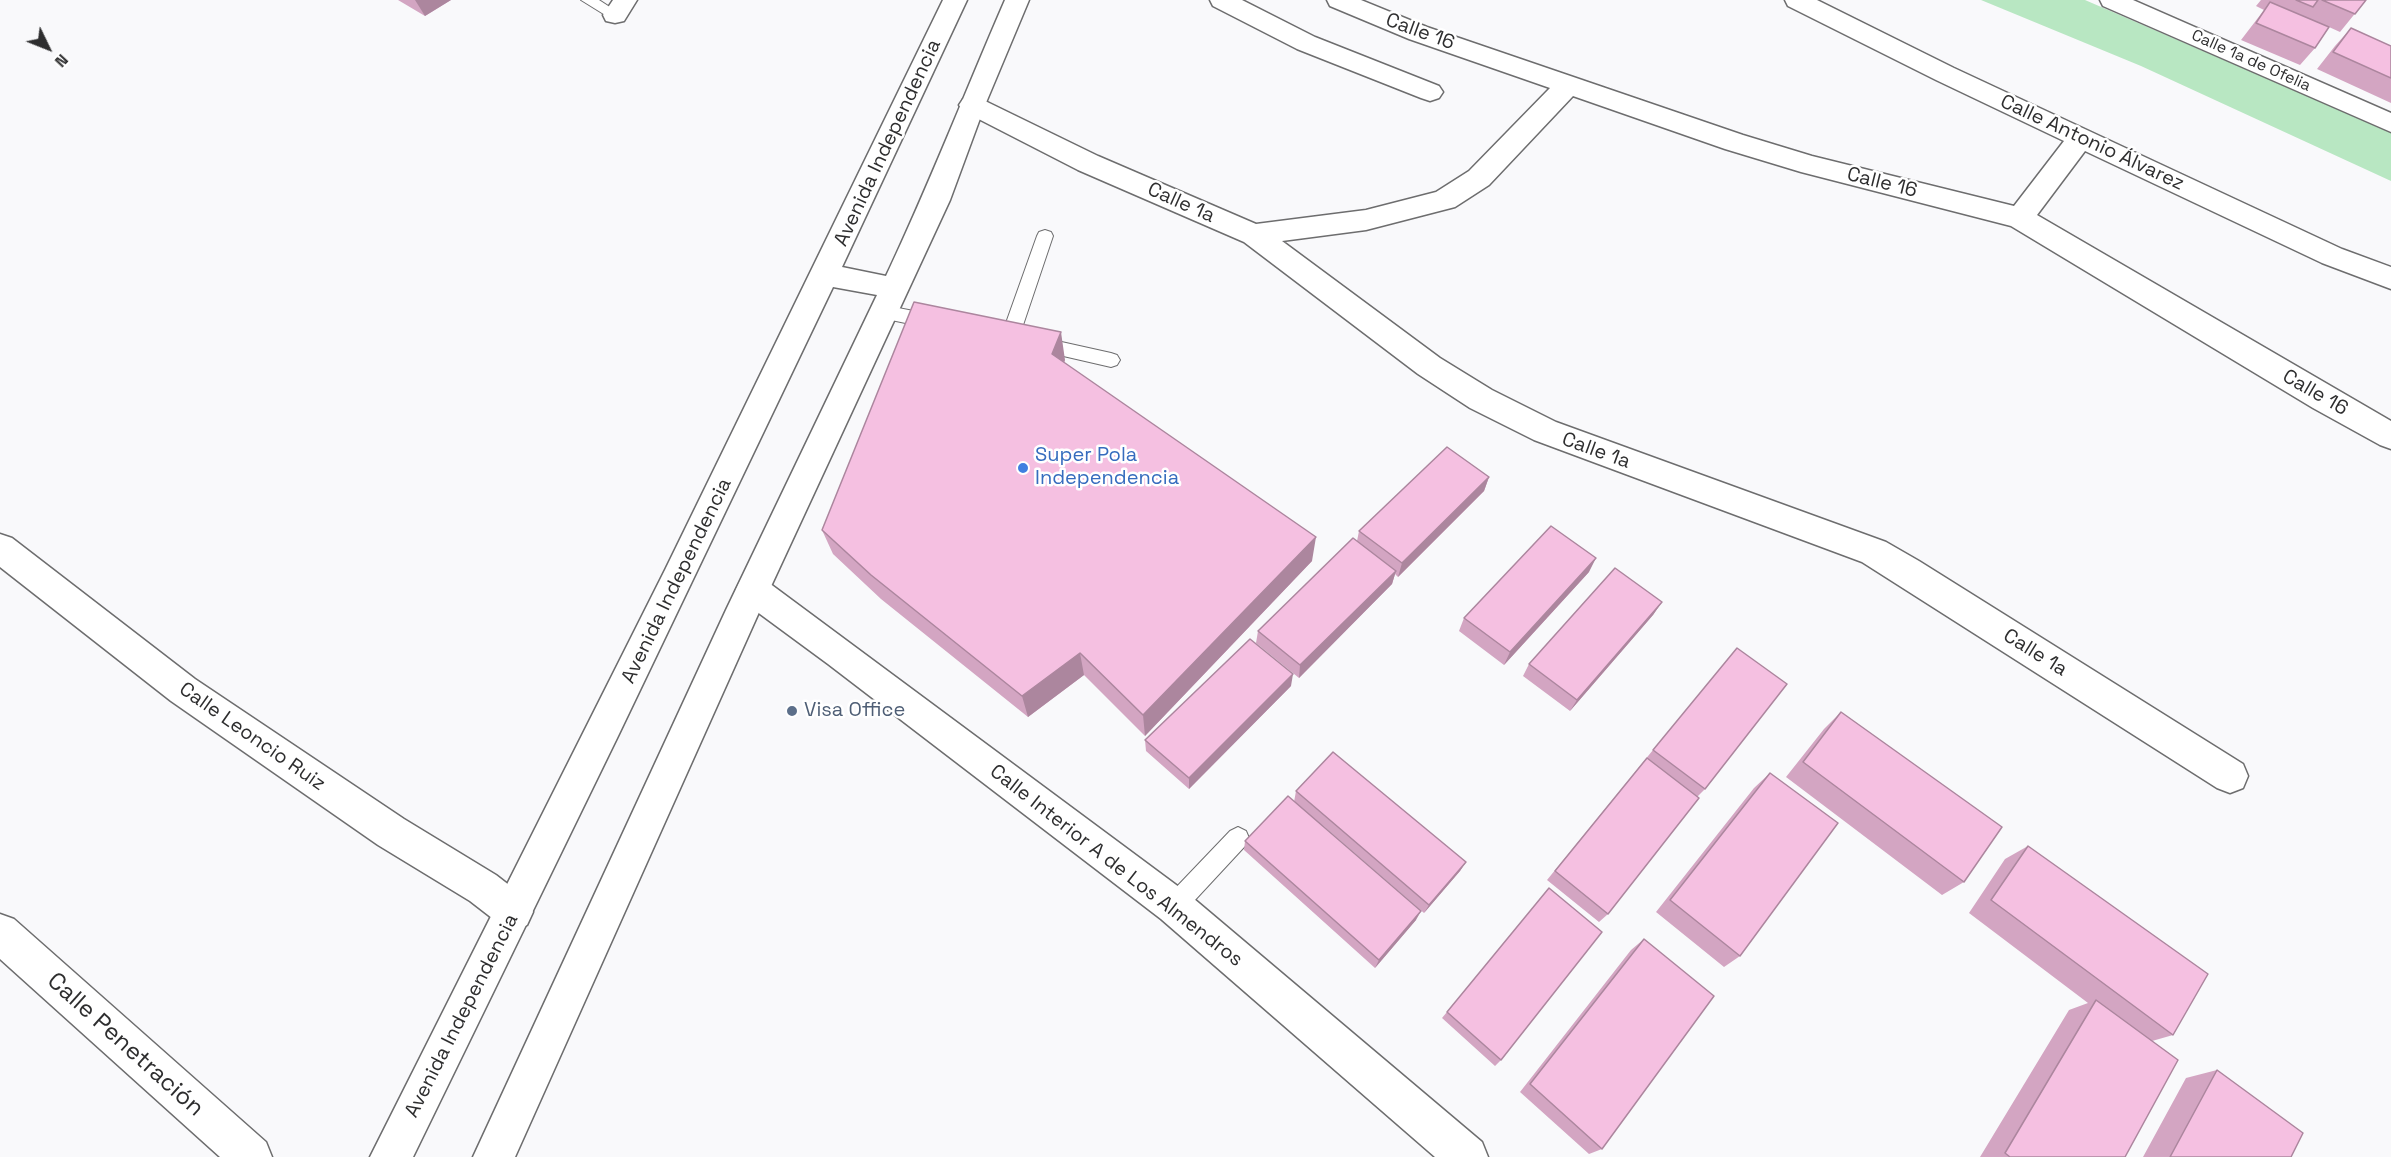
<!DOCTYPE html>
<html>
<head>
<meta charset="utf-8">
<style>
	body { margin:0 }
	#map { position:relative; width:2391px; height:1157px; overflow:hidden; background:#f9f9fb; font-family:"Space Grotesk",sans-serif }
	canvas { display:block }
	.north { position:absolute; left:18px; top:18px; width:60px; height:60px; -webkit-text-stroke:4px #fff; paint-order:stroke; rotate:133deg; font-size:16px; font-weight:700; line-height:24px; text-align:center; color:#2e2e2f }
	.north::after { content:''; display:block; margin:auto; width:21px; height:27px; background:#2e2e2f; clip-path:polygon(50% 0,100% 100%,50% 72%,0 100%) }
</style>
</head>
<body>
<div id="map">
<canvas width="2391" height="1157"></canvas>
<div class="north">N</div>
</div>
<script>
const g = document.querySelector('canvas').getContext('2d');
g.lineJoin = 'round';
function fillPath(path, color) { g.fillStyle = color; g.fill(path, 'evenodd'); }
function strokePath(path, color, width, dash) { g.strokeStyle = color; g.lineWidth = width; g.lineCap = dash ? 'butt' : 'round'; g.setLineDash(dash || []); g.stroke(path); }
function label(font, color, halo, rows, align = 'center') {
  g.font = font + ' "Space Grotesk",sans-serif'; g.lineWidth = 5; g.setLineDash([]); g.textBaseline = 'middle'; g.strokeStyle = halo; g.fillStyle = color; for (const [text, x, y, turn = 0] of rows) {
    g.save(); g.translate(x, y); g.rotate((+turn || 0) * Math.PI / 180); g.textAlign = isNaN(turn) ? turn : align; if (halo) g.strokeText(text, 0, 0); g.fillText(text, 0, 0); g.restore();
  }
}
fillPath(new Path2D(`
	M 1981,0 L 2085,0 L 2391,132 L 2391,181 L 2141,66 Z`), '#b8e7c2');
const lane = new Path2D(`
	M 581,0 L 599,0 L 622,15 L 615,20 L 610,18 Z
	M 1045,230 L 1051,232 L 1053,236 L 1019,337 L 1016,342 L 1010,344 L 1004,342 L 1001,337 L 1037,236 L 1039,232 Z
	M 883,305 L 934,315 L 940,317 L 943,322 L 940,327 L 934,329 L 877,317 L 874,312 L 877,307 Z
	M 1039,337 L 1111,353 L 1117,355 L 1120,360 L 1117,365 L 1111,367 L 1033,349 L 1030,344 L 1033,339 Z
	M 1238,827 L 1246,831 L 1249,838 L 1246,845 L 1182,914 L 1174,917 L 1166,914 L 1163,906 L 1166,898 L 1230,831 Z`);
const street = new Path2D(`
	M 613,0 L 637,0 L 624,21 L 615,23 L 606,21 L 603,15 Z
	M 1210,0 L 1242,0 L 1315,37 L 1439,86 L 1443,92 L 1439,98 L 1430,101 L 1421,98 L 1297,49 L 1213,6 Z
	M 1327,0 L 1361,0 L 1427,27 L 1743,135 L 1812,156 L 2014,206 L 2064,141 L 1936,80 L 1788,6 L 1785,0 L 1817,0 L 1954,68 L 2342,249 L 2391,267 L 2391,289 L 2322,263 L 2085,151 L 2037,215 L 2391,421 L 2391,449 L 2380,445 L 2313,408 L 2011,226 L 1801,172 L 1725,149 L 1573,96 L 1489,185 L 1455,207 L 1366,230 L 1282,241 L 1440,358 L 1492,390 L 1556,422 L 1886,542 L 1919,561 L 2243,764 L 2248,776 L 2243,788 L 2230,793 L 2217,788 L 1862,562 L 1534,440 L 1470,408 L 1418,374 L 1244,242 L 1078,170 L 963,111 L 959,105 L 963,99 L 972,96 L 981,99 L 1098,156 L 1256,224 L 1366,210 L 1436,192 L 1469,171 L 1550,88 L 1409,39 L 1330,6 Z
	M 2100,0 L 2133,0 L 2391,113 L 2391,132 L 2103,6 Z
	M 0,534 L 12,538 L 195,679 L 404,819 L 496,875 L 527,899 L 533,912 L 527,925 L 514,931 L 501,925 L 470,901 L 378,845 L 171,701 L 0,567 Z
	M 753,576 L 765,580 L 1187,893 L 1482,1142 L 1488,1157 L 1435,1157 L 1161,919 L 828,664 L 741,600 L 736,590 L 741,580 Z
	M 0,914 L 14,919 L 266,1142 L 272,1157 L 220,1157 L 0,959 Z`);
const secondary = new Path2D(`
	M 943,0 L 967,0 L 842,267 L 886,276 C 929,185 965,92 1005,0 L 1029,0 L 985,105 L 950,200 L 760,610 L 515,1157 L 473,1157 L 726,610 L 877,295 L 833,287 L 618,736 L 413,1157 L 370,1157 L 665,570 Z`);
strokePath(lane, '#6d6d6e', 2);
strokePath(street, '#6d6d6e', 3);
strokePath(secondary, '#6d6d6e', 3);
fillPath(lane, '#fff');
fillPath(street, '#fff');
fillPath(secondary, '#fff');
fillPath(new Path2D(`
	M 398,0 L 451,0 L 425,16 Z
	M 2261,0 L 2366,0 L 2340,32 L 2329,27 L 2315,48 L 2300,65 L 2241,40 L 2264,10 L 2256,6 Z
	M 2351,28 L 2391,46 L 2391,103 L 2317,69 L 2335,46 Z
	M 1065,360 L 1064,363 L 1312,561 L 1145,736 L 1084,675 L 1028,717 L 881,599 L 833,554 L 822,530 Z
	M 1489,477 L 1484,491 L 1398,577 L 1395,574 L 1392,584 L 1299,678 L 1256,643 L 1258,631 L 1357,541 L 1359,531 Z
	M 1589,572 L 1504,665 L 1459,631 L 1464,618 Z
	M 1662,602 L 1653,615 L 1570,711 L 1523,676 L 1529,664 Z
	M 1291,686 L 1189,789 L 1146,751 L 1145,740 Z
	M 1841,712 L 1964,882 L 1942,895 L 1786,777 L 1824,729 Z
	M 1653,750 L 1705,789 L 1697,797 L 1608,914 L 1599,922 L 1547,880 L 1644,761 Z
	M 1770,773 L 1740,956 L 1724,967 L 1656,912 L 1754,788 Z
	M 1296,791 L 1466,862 L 1460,871 L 1424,913 L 1320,823 L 1416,920 L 1375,968 L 1244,850 L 1245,841 L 1294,802 Z
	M 2028,846 L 2173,1035 L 2152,1041 L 2125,1157 L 1980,1157 L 2069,1010 L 2088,1003 L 1969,913 L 2005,859 Z
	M 1549,888 L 1501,1060 L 1495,1066 L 1442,1018 Z
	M 1644,939 L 1602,1149 L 1589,1154 L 1520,1092 L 1631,950 Z
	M 2217,1070 L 2291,1157 L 2143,1157 L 2186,1078 Z`), '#d3a5c2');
fillPath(new Path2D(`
	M 415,0 L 451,0 L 425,16 Z
	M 1061,332 L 1065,360 L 1056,382 L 1052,354 Z
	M 1489,477 L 1484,491 L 1398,577 L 1402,563 Z
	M 1316,537 L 1312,561 L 1145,736 L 1143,715 Z
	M 1596,558 L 1589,572 L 1504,665 L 1510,652 Z
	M 1396,571 L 1392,584 L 1299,678 L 1300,665 Z
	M 1662,602 L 1653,615 L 1570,711 L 1577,700 Z
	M 1080,653 L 1084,675 L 1028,717 L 1022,696 Z
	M 1293,674 L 1291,686 L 1189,789 L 1189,778 Z
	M 1466,862 L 1460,871 L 1424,913 L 1429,905 Z
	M 1421,911 L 1416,920 L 1375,968 L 1379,960 Z`), '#ac869e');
const building = new Path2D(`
	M 2296,0 L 2318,0 L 2313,7 Z
	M 2322,0 L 2366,0 L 2355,14 Z
	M 2270,2 L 2329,27 L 2315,48 L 2256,23 Z
	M 2351,28 L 2391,46 L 2391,78 L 2333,52 Z
	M 914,302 L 1061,332 L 1052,354 L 1316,537 L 1143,715 L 1080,653 L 1022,696 L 871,575 L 822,530 Z
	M 1447,447 L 1489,477 L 1402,563 L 1359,531 Z
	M 1551,526 L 1596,558 L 1510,652 L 1464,618 Z
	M 1353,538 L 1396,571 L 1300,665 L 1258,631 Z
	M 1615,568 L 1662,602 L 1577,700 L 1529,664 Z
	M 1250,639 L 1293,674 L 1189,778 L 1145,740 Z
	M 1737,648 L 1787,684 L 1705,789 L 1653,750 Z
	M 1841,712 L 2002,827 L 1964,882 L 1803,762 Z
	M 1333,752 L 1466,862 L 1429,905 L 1296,791 Z
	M 1647,758 L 1699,798 L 1608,914 L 1555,871 Z
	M 1770,773 L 1838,823 L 1740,956 L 1670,900 Z
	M 1288,796 L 1421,911 L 1379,960 L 1245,841 Z
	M 2028,846 L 2208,974 L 2173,1035 L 1991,900 Z
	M 1549,888 L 1602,932 L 1501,1060 L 1447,1012 Z
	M 1644,939 L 1714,996 L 1602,1149 L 1530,1084 Z
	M 2096,1000 L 2178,1060 L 2125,1157 L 2010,1157 L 2005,1153 Z
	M 2217,1070 L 2303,1133 L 2291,1157 L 2170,1157 Z`);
fillPath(building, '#f5c0e1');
strokePath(building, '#ac869e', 1.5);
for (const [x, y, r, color] of [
	[1023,468,6,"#3f7fe0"],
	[792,711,6,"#5c6f8a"]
]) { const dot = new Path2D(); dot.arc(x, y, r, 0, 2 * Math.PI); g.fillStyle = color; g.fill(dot); strokePath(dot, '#fff', 2); }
label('16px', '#2e2e2f', '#fff', [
	["Calle 1a de Ofelia",2251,61,24]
]);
label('20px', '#2e2e2f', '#fff', [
	["Calle 16",1420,32,20],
	["Avenida Independencia",888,143,-65],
	["Calle Antonio Álvarez",2092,143,25],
	["Calle 16",1882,183,14],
	["Calle 1a",1181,203,24],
	["Calle 16",2315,393,30],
	["Calle 1a",1596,451,20],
	["Avenida Independencia",677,581,-64],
	["Calle 1a",2035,653,32],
	["Calle Leoncio Ruiz",252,737,35],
	["Calle Interior A de Los Almendros",1116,866,38],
	["Avenida Independencia",462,1016,-63]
]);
label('20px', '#366cbe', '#fff', [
	["Super Pola",1035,456],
	["Independencia",1035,479]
], 'left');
label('20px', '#4e5e75', '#fff', [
	["Visa Office",804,711]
], 'left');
label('24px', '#2e2e2f', '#fff', [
	["Calle Penetración",125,1045,42]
]);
</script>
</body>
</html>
